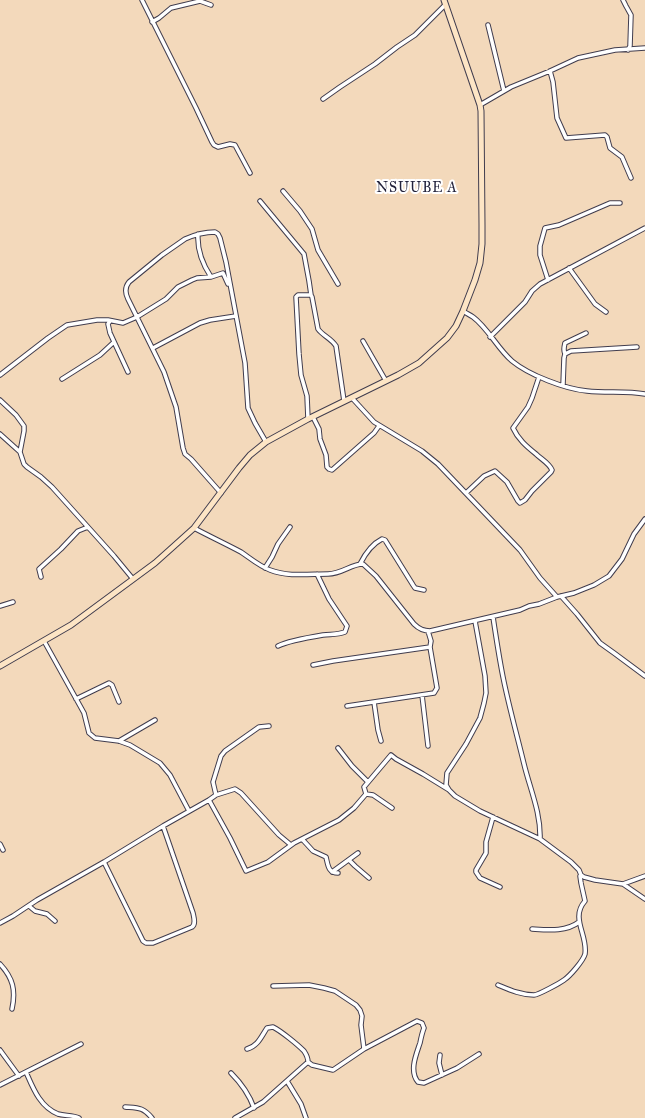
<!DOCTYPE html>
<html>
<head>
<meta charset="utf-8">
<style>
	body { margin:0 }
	canvas { display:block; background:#f3d9bb }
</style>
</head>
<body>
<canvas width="645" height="1118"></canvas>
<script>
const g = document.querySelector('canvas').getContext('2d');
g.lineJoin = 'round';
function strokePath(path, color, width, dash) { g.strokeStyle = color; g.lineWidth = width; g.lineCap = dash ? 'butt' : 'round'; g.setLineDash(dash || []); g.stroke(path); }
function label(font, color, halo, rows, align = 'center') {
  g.font = font + ' "IM FELL Great Primer",serif'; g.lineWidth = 4; g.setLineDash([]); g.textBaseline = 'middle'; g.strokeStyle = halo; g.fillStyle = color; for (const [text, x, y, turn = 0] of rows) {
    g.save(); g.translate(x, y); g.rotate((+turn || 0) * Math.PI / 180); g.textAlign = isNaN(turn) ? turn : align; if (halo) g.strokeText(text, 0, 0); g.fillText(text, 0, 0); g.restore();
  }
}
const street = new Path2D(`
	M 142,0 L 196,108 L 212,142 L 214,145 L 218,147 L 230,144 L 235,145 L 250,173
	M 623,0 L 626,6 L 631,15 L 630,46 L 628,50
	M 152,22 L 159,18 L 171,8 L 200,1 L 211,5
	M 488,25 L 504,91
	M 550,71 L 553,82 L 557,118 L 566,138 L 605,135 L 607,137 L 610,148 L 622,157 L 631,178
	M 323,99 L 340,87 L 375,64 L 397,47 L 415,35 L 445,5
	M 480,105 L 511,87 L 550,71 L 578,58 L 615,50 L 645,48
	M 283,191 L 300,211 L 312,229 L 318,250 L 338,284
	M 260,201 L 304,254 L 309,281 L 311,295
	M 198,234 C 197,249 203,265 211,277 L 223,273 L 228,284
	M 569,268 L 595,304 L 606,312
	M 548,280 L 540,255 L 540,246 L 545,228 L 559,225 L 610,203 L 620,203
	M 463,311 C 466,313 470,315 473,317 C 488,328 497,348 512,361 C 529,375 565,389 587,391 C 606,393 627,391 645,394
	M 110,321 L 108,324 L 110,333 L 128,372
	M 490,337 L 525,302 L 532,291 L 540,284 L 645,228
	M 363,341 L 386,381
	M 153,348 L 200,323 L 210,320 L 236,316
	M 565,354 C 563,350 564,347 565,343 L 586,333
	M 0,375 L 48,338 L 67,325 L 97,320 L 108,320 L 123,323 L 137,317 L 166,299 L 178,287 L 192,280 L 197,278 L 211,277
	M 62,379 L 100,355 L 114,342
	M 563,385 L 564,358 L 565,354 L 571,351 L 637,347
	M 352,398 L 374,422 L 422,451 L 438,464 L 520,550 L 540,578 L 557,597
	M 0,400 L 16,415 L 24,426 L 24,431 L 20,452 L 24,464 L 27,467 L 41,477 L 52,487 L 114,556 L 133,579
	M 313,417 L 319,429 L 320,439 L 326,455 L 327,467 L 329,469 L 332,470 L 374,433 L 379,426
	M 308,419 L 307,396 L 301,375 L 299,354 L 296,297 L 298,295 L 311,295 L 312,297 L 318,329 C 323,336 331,338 336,346 L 344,401
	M 0,434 L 20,452
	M 221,493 L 191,459 L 185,454 L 183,448 L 176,407 L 164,372 L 128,299 C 125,293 125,287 129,282 L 162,255 L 185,239 C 194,235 205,232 215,232 L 218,234 L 220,238 L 226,262 L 245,363 L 248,408 L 255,423 L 266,442
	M 466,493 L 484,476 L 495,471 L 507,482 L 518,501 L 520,503 L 525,500 L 532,491 L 551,472 L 552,470 C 549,463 541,459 536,454 C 526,446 518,439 513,428 L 528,407 L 532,398 L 539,377
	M 194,528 C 209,536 226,544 241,552 C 250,558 259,566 270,570 C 288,577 309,574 328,574 C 342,574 351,564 363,564 L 376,576 L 414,624 C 419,629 423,631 430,631 L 520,610 L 529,606 L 539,604 L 557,597 L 574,593 L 594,585 L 609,576 L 622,559 L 634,534 L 645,519
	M 360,564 C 365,554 372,544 382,539 L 385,540 L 413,585 L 415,588 L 424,590
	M 265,568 L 272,557 L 278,544 L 290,527
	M 41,577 L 39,569 L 61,549 L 78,531 L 88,527
	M 561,596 L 577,614 L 600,643 L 614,653 L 645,676
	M 0,606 L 13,602
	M 493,617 C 496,637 499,657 503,677 C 509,707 517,735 524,764 C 530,789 541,813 540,839
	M 475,621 L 485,676 L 486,693 L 484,703 L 480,718 L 466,744 L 447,773 L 446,785 L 449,790 L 455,796 L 480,811 L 540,839 L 571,862 L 579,870 L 581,875 L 584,877 L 595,880 L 623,884 L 645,899
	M 44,641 L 84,713 L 89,733 L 95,738 L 119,741 L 130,745 L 160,763 L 170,775 L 189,811
	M 278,646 C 288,641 311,637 323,635 C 331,634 337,635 345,632 L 347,626 L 329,599 L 317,574
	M 313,665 L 333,661 L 430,647 L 431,641 L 428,631
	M 422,695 L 428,746
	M 76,699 L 109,683 L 112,685 L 119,702
	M 374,702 L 378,730 L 381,741
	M 347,706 L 434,693 L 437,688 L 430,647
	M 119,741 L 155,720
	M 338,748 L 352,766 L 368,782
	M 366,794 L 364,787 L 391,755 L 396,759 L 423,774 L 449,790
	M 366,794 L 373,795 L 392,808
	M 216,795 L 213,782 L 221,756 L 225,751 L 259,727 L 269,726
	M 209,800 L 230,838 L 246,871 L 268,862 L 294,843 L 339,820 L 354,808 L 366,794
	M 493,817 L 486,842 L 486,853 L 476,870 L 476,872 L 480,878 L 500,887
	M 302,839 L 313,851 L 326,857 C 328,865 328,873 338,873
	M 0,844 L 3,850
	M 349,860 L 355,866 L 369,878
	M 104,862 L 143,941 L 146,943 L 153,943 L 192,927 C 196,924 194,918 193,913 L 163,826
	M 332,872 L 358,853
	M 623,884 L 645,876
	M 29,906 L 35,911 L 47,914 L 55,921
	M 0,923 L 13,916 L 37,900 L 104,862 L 163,826 L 209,800 L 216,795 L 235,789 L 241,793 L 279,835 L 291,845
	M 532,929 C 548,930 566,932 579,922
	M 0,964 C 13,978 16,990 12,1009
	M 498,985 C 510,990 521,995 534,995 C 538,995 560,983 564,980 C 570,976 583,961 585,954 C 588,935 570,918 585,901 L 581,883 L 580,876 L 581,875
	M 273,986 L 309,985 L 324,988 L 335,991 L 356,1005 L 360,1010 L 362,1016 L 361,1025 L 364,1049
	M 247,1049 C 258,1046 261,1037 267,1028 L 273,1027 C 281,1031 297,1044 304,1051 C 306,1054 308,1058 308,1062
	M 0,1050 L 19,1076
	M 440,1055 L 439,1063 L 442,1075
	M 26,1072 C 33,1088 40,1107 58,1114 C 65,1116 73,1115 79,1118
	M 231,1073 C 242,1084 249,1094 254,1108
	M 287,1081 L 301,1104 L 306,1118
	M 0,1085 L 81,1044
	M 125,1107 C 138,1108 143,1107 152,1118
	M 235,1118 L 263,1102 L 308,1062 L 312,1065 L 333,1070 L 364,1049 L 417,1021 L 422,1023 L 424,1028 C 422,1033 421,1038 420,1043 C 416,1055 409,1071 418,1082 L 424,1083 L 457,1068 L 479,1054`);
const secondary = new Path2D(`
	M 0,666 L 71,625 L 155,563 L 174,546 L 194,528 L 239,468 L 250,455 L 266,442 L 308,419 L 398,375 L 419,363 L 447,338 L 456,326 L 463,311 L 475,280 L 480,263 L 482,244 L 482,225 L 481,111 L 480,105 L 444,0`);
strokePath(street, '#413d4e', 5.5);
strokePath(secondary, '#413d4e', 7);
strokePath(street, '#fff', 3.5);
strokePath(secondary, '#fde5c5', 5);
g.letterSpacing = '1px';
label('14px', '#22223b', '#fff', [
	["NSUUBE A",417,189]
]);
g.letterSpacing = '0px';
</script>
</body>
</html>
